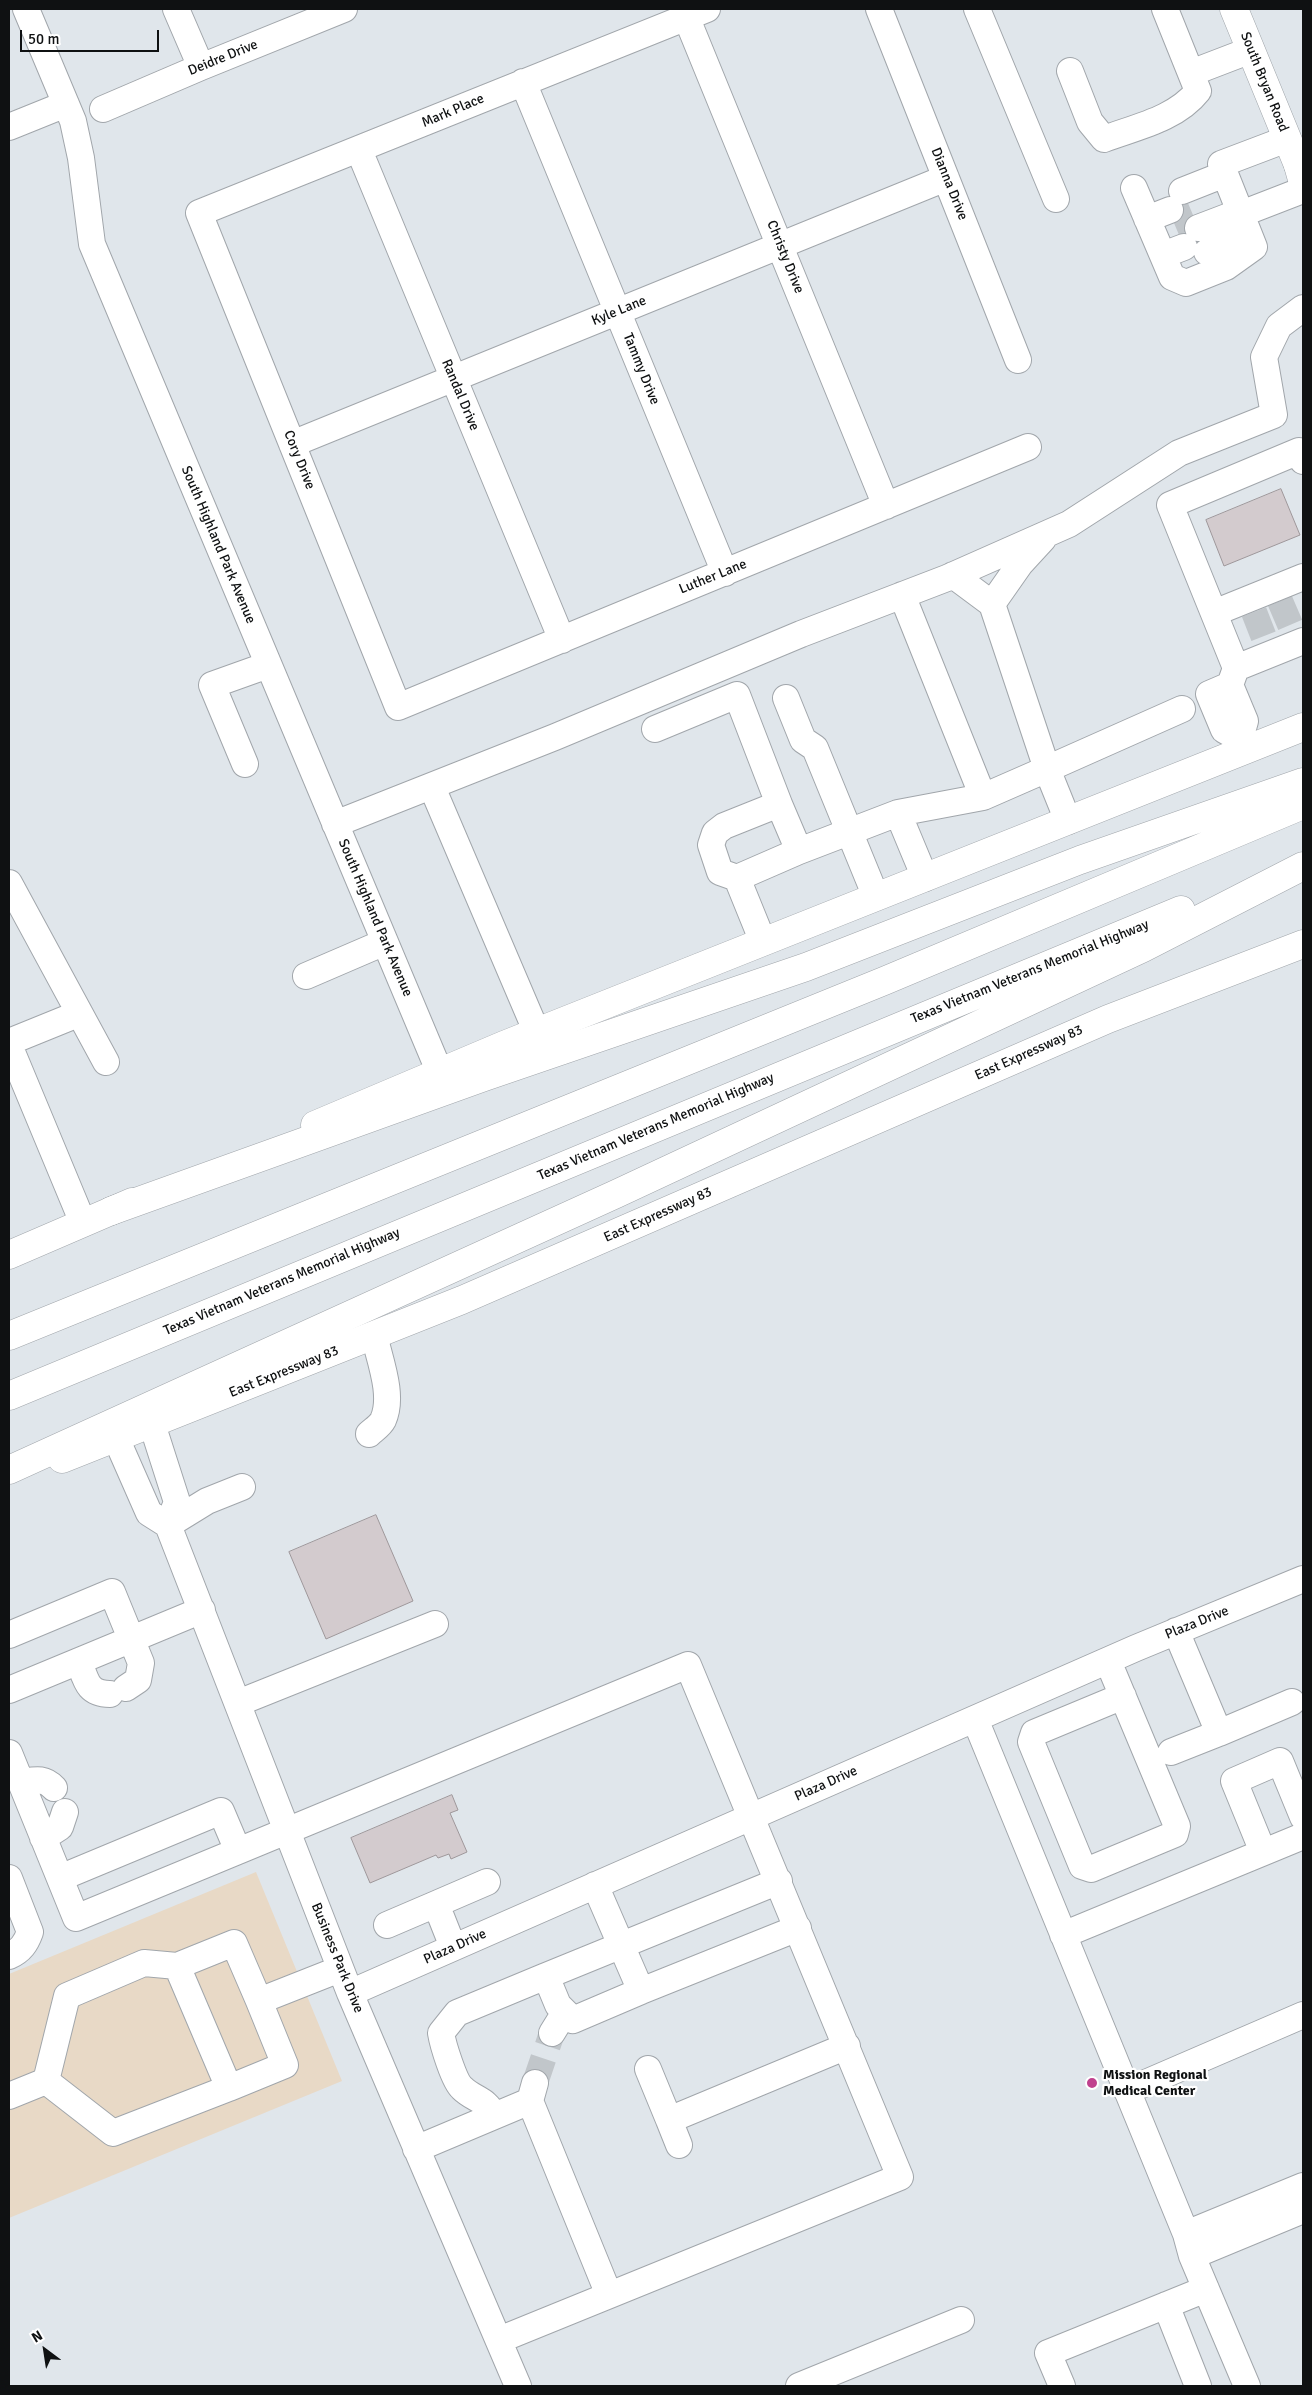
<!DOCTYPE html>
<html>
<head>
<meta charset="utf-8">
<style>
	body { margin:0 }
	#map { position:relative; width:1312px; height:2395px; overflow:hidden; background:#e0e6eb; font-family:Signika,sans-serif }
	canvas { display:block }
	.frame { position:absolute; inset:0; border:10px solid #0f1112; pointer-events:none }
	.north { position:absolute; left:20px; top:2325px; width:50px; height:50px; -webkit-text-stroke:4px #fff; paint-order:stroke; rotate:329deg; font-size:14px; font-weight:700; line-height:20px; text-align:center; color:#0f1112 }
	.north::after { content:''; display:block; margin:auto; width:18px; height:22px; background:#0f1112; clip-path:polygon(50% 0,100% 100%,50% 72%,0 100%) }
	.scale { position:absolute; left:20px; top:30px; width:139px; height:22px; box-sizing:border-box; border:2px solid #0f1112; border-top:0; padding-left:6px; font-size:15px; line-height:18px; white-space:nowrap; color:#0f1112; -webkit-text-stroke:4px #fff; paint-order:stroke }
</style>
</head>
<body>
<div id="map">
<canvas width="1312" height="2395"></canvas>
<div class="frame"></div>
<div class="north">N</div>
<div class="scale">50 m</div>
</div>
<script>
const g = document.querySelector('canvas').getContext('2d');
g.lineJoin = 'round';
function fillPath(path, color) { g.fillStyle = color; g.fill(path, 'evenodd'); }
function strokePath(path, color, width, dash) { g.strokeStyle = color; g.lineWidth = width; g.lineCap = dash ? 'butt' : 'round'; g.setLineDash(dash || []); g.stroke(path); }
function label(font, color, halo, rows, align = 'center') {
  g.font = font + ' Signika,sans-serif'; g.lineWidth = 4.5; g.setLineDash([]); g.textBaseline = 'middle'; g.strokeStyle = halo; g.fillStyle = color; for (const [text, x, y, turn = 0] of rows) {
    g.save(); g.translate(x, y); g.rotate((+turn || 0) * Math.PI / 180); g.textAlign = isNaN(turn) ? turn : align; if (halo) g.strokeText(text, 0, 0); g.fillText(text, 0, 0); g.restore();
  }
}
fillPath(new Path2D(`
	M 256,1872 L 342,2081 L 9,2218 L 9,1974 Z`), '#e8d9c6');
const building = new Path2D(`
	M 1281,489 L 1300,535 L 1224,566 L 1206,520 Z
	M 376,1515 L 413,1601 L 326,1639 L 289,1552 Z
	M 452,1795 L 458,1810 L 450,1813 L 467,1852 L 451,1859 L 449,1854 L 438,1858 L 436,1855 L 370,1883 L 351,1838 Z`);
fillPath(building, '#d3cbce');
strokePath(building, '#9e979a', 1);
strokePath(new Path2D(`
	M 1174,223 L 1193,215
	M 1280,601 L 1292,629
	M 1254,612 L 1265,640
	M 535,2083 L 552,2033`), '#c1c6ca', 26, [26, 13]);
const minor = new Path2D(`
	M 26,9 L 73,121 L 81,158 L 92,244 L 440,1073
	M 176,9 L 201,67
	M 683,9 L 886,506
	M 707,9 L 199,213 L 398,707 L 1028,447
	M 879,9 L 1018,360
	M 977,9 L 1056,199
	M 1070,71 L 1090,122 L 1104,139 C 1136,127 1176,119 1198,91 L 1165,9
	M 1191,73 L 1251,50
	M 523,82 L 725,573
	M 103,109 L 201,67 L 344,9
	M 9,127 L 66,104
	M 359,150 L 562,640
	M 1134,188 L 1172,277 L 1186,283 L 1226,267 L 1254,247 L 1221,164 L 1287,139
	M 1182,191 L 1225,174
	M 1241,214 L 1303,190
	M 1147,219 L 1170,210
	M 1198,228 L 1240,212
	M 1207,252 L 1249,235
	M 1163,255 L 1184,247
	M 292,444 L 946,178
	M 1043,539 L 1020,564 L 992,604 L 1047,769 L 1182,709
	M 953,575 L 992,604
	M 902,595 L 983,797 L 1047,769 L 1068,821
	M 1214,613 L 1303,577
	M 1236,668 L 1303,641
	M 1230,685 L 1236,668 L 1170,505 L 1299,451 L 1303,461
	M 786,698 L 803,740 L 815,748 L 876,897
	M 655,729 L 737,695 L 779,804
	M 1240,739 L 1245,721 L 1230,685 L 1209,694 L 1224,730 L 1240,739 L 1244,750
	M 245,764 L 212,685 L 268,665
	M 432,787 L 537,1033
	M 898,813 L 925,878
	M 335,824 L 555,737 L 801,634 L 947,578 L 1069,524 L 1179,453 L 1274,415 L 1264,357 L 1279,326 L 1303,308
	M 799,851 L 898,813 L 983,797
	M 737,878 L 720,872 L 711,845 L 715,833 L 724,826 L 779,804 L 799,851 L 737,878 L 763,942
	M 9,883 L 106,1062
	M 306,976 L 385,942
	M 9,1042 L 78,1014
	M 9,1045 L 83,1223
	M 369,1434 C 373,1430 380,1426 383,1420 C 394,1396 380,1361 374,1335
	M 116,1438 L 149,1513 L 168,1525 L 177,1502 L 152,1424
	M 242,1487 L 207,1501 L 168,1525 L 350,1993 L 518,2386
	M 1176,1631 L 1219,1733 L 1292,1702
	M 9,1635 L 112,1592 L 141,1663 L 138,1680 L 126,1688
	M 79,1661 C 86,1680 87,1694 110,1694
	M 1108,1661 L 1177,1826 L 1175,1834 L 1091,1869 L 1082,1866 L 1031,1742 L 1034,1733 L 1123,1696
	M 9,1690 L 202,1610
	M 238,1703 L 435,1624
	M 975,1719 L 1186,2234 L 1192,2256 L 1247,2386
	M 1171,1752 L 1219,1733
	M 9,1753 L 76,1918 L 688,1665 L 900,2177 L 499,2340
	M 21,1782 C 35,1780 44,1777 54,1788
	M 43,1838 L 60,1827 L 65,1812
	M 1263,1852 L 1234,1781 L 1280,1761 L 1303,1817
	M 9,1878 L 30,1932 C 26,1943 21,1951 9,1956
	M 60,1878 L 221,1811 L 238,1851
	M 595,1885 L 641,1991 L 798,1928
	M 387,1925 L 436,1904
	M 1063,1935 L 1303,1836
	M 453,1947 L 436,1904 L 487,1882
	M 177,1966 L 144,1963 L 67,1996 L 46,2081 L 113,2133 L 229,2088
	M 546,1976 L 779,1881
	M 350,1993 L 1136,1648 L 1303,1579
	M 259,2001 L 285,2065 L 229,2088 L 177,1966 L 234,1943 L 259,2001 L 340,1969
	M 552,2033 L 565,2012
	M 648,2069 L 669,2120 L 847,2046
	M 1127,2091 L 1303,2015
	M 9,2096 L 46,2081
	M 530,2101 L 609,2295
	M 494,2116 C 486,2098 474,2100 462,2088 C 454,2081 443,2045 441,2033 L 457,2013 L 546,1976 L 558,2005 L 573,2020 L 641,1991
	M 669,2120 L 679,2145
	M 416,2149 L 530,2101 L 535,2083
	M 1186,2234 L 1303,2186
	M 1192,2256 L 1303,2210
	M 1166,2305 L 1198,2386
	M 799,2386 L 961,2320
	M 1062,2386 L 1048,2353 L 1206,2289`);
const major = new Path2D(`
	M 1234,9 L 1298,165
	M 315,1125 L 504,1045 L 1303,727
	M 9,1255 L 132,1202
	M 62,1459 L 462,1300 L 1108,1019 L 1303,944`);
const highway = new Path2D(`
	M 1298,165 L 1303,183
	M 111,1211 L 484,1077 L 806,967 L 1080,860 L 1303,782
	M 9,1336 L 884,981 L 1303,805
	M 9,1396 L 1181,910
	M 9,1470 L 616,1194 L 1143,948 L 1303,866`);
strokePath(minor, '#a1a6ab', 28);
strokePath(major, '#a1a6ab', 29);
strokePath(highway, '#a1a6ab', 29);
strokePath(minor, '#fff', 26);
strokePath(major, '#fff', 28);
strokePath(highway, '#fff', 28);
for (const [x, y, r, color] of [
	[1092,2083,6,"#c0418e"]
]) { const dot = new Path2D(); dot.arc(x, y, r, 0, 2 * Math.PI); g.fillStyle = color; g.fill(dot); strokePath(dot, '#fff', 2); }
label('14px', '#0f1112', '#fff', [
	["Deidre Drive",223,58,-22],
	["South Bryan Road",1264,82,68],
	["Mark Place",453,111,-23],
	["Dianna Drive",949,184,68],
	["Christy Drive",785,257,68],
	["Kyle Lane",619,311,-22],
	["Tammy Drive",641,369,68],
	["Randal Drive",460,395,67],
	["Cory Drive",299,460,68],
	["South Highland Park Avenue",218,545,67],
	["Luther Lane",713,577,-22],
	["South Highland Park Avenue",375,918,67],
	["Texas Vietnam Veterans Memorial Highway",1030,972,-22],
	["East Expressway 83",1029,1053,-24],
	["Texas Vietnam Veterans Memorial Highway",656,1127,-23],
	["East Expressway 83",658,1215,-24],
	["Texas Vietnam Veterans Memorial Highway",282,1282,-23],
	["East Expressway 83",284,1372,-22],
	["Plaza Drive",1197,1623,-22],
	["Plaza Drive",826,1784,-24],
	["Plaza Drive",455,1947,-24],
	["Business Park Drive",337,1958,68]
]);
label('bold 14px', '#0f1112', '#fff', [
	["Mission Regional",1103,2075],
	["Medical Center",1103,2091]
], 'left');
</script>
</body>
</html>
